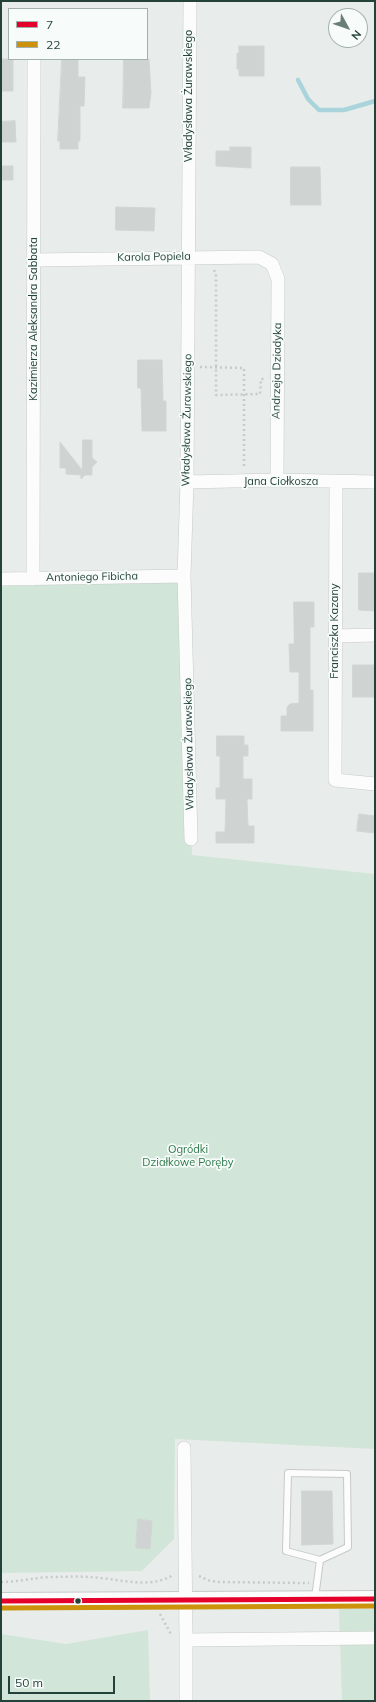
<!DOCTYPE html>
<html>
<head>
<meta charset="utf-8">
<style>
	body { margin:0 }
	#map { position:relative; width:376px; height:1702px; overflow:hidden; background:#e8edeb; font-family:Mulish,sans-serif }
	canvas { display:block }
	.frame { position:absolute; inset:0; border:2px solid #24423a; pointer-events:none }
	.legend { position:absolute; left:8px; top:8px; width:140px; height:52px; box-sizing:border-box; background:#f7fbf9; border:1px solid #a3b1ad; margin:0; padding:5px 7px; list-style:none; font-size:12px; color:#24423a }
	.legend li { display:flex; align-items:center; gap:8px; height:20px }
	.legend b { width:20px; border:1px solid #a3b1ad }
	.north { position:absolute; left:328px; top:8px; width:40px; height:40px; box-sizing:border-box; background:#f7fbf9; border:1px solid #a3b1ad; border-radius:50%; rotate:130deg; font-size:11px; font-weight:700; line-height:16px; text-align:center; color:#24423a }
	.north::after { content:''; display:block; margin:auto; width:14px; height:18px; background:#697e78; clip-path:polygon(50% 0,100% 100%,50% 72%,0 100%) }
	.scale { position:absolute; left:8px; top:1676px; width:107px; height:18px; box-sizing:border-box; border:2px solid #24423a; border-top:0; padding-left:5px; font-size:12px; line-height:14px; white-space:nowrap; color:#24423a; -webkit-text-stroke:3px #f7fbf9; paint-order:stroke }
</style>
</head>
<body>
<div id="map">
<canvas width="376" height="1702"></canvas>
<div class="frame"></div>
<ul class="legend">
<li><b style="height:5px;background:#e4002b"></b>7</li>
<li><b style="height:5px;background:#cd920c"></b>22</li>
</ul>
<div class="north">N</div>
<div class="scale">50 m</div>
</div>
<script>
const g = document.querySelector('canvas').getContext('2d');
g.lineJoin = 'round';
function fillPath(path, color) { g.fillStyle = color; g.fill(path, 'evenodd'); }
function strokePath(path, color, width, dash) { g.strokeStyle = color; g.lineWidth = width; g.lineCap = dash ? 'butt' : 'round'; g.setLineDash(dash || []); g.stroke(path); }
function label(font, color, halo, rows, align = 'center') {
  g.font = font + ' Mulish,sans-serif'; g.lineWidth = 3.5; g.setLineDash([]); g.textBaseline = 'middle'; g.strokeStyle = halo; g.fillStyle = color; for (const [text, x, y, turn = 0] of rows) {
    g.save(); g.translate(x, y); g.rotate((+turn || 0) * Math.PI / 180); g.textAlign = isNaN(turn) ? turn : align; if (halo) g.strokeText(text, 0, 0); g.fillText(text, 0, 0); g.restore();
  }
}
fillPath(new Path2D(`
	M 184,576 L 192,855 L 375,874 L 375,1449 L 175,1439 L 174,1539 L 142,1571 L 1,1573 L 1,579 Z
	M 339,1609 L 375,1609 L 375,1701 L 342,1701 Z
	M 148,1630 L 150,1701 L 1,1701 L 1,1634 L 66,1644 Z`), '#d1e6d8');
strokePath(new Path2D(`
	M 298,80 L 308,99 L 319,110 L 344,110 L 375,101`), '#a9d4db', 4.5);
const building = new Path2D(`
	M 239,46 L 264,46 L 264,76 L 239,76 L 239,69 L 237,69 L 237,53 L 239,53 Z
	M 1,59 L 13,59 L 13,91 L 1,91 Z
	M 62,59 L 78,59 L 78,77 L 85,77 L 84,106 L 80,106 L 80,141 L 78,141 L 78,149 L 60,149 L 60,141 L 58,141 Z
	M 124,59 L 149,59 L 151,93 L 149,108 L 123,108 Z
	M 15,121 L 16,142 L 1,142 L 1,122 Z
	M 230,147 L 251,147 L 251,168 L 216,166 L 216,151 L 230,151 Z
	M 1,166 L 13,166 L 13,180 L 1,180 Z
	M 291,167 L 320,167 L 321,205 L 291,205 Z
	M 116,207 L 155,208 L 154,231 L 116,230 Z
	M 138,360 L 162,360 L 163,401 L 166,401 L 166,431 L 142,431 L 141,388 L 138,388 Z
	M 83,440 L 92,440 L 92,458 L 97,462 L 92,467 L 92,475 L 85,475 L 81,479 L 81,475 L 66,474 L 66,468 L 60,468 L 60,442 L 82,470 Z
	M 359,573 L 375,573 L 375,611 L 359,610 Z
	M 294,602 L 314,602 L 314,627 L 310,627 L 310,690 L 313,690 L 313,731 L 281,731 L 281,716 L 287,716 L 287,707 L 290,704 L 299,703 L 299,672 L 290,672 L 289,644 L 294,644 Z
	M 353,665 L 375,665 L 375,697 L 353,697 Z
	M 217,736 L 244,736 L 244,745 L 248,745 L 248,756 L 243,756 L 243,779 L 252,779 L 252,799 L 247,799 L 248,826 L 254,826 L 254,843 L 216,843 L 216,832 L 225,832 L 226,799 L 216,799 L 216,788 L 220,788 L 220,756 L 217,756 Z
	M 359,814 L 375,816 L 375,833 L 357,831 Z
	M 302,1491 L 332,1491 L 333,1544 L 302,1545 Z
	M 138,1519 L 152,1521 L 150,1549 L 136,1548 Z`);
fillPath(building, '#cfd4d2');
strokePath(building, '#d1d6d4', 1);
const service = new Path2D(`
	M 315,1598 L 320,1560 L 348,1547 L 347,1474 L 288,1473 L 286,1551 L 320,1560`);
const minor = new Path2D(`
	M 190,1 L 187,482 L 184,576 L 191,839
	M 34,260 L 259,257 L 272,264 L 278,279 L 277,480
	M 336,481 L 335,780 L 375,784
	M 187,482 L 277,480 L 375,482
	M 1,579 L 184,576
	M 33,579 L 34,59
	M 335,636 L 375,635
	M 184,1448 L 186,1640 L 375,1638
	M 186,1640 L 186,1701`);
const tertiary = new Path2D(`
	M 1,1601 L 375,1599`);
strokePath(service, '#c5cac8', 8);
strokePath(minor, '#c5cac8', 14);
strokePath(tertiary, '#c5cac8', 18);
strokePath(new Path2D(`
	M 214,270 L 216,274 L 216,395 L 260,394 L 261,379 L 265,379
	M 200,367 L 244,368 L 244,467
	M 199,1576 L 210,1581 L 218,1582 L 309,1583
	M 1,1582 C 18,1582 33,1578 50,1577 C 63,1577 76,1576 89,1577 C 117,1578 149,1590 173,1575
	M 160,1614 L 172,1636`), '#c3ccca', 2.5, [2, 3]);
strokePath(service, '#fcfcfc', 6);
strokePath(minor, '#fcfcfc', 13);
strokePath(tertiary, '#fcfcfc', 16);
strokePath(new Path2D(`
	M 1,1601 L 375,1599`), '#e4002b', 5);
strokePath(new Path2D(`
	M 1,1608 L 375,1606`), '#cd920c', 5);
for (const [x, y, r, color] of [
	[78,1601,3.5,"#24423a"]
]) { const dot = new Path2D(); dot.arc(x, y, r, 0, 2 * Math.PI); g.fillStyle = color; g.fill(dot); strokePath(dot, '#f7fbf9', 1.5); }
label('11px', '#24423a', '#f7fbf9', [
	["Władysława Żurawskiego",189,96,-90],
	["Karola Popiela",154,257,-1],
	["Kazimierza Aleksandra Sabbata",34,319,-90],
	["Andrzeja Dziadyka",277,371,-89],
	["Władysława Żurawskiego",187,420,-89],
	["Jana Ciołkosza",281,482],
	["Antoniego Fibicha",92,577,-1],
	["Franciszka Kazany",335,631,-90],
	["Władysława Żurawskiego",189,744,-91]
]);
label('11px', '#2d7a4b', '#f7fbf9', [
	["Ogródki",188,1150],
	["Działkowe Poręby",188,1163]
]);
</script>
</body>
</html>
